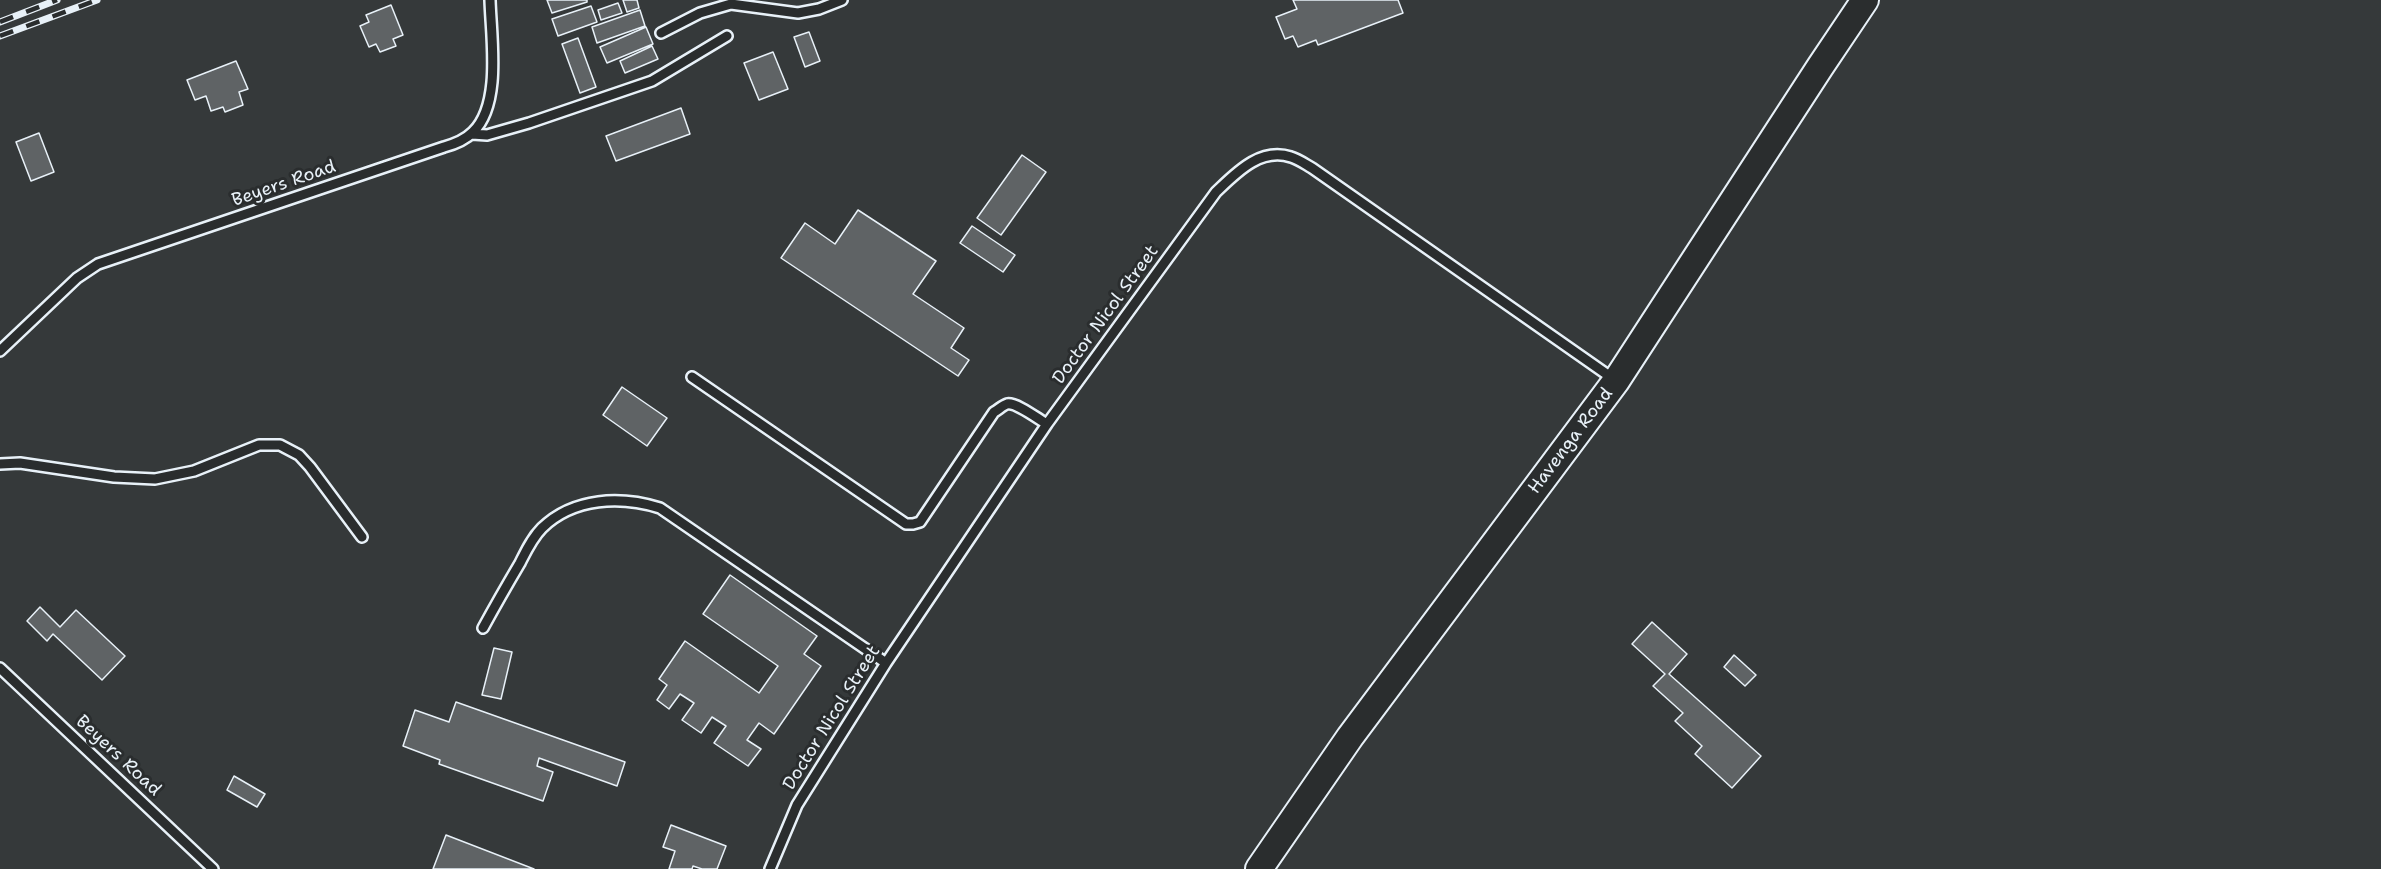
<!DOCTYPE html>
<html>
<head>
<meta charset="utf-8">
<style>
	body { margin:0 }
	canvas { display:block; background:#35393a }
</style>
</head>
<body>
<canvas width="2381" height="869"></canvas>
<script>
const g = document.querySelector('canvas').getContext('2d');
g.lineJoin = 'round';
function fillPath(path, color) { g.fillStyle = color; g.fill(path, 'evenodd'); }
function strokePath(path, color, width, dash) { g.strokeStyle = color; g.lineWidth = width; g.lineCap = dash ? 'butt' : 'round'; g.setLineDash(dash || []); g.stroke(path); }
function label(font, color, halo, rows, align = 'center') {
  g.font = font + ' "Shantell Sans",sans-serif'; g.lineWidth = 6; g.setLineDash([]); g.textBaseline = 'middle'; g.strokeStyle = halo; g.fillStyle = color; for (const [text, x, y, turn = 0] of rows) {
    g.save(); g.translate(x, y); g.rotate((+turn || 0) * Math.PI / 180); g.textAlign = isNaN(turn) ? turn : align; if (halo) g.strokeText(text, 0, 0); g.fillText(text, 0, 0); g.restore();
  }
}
const building = new Path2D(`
	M 547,0 L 587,0 L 587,2 L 552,13 Z
	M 623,0 L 637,0 L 639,8 L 627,12 Z
	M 1293,0 L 1398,0 L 1403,13 L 1318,45 L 1316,40 L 1298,47 L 1293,36 L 1285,39 L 1276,17 L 1297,9 Z
	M 618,3 L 622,13 L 601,20 L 598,10 Z
	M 391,5 L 403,35 L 393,39 L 396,46 L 380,52 L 376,44 L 369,47 L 360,26 L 369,22 L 366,15 Z
	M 591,6 L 597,22 L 558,36 L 552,19 Z
	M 640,10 L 645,26 L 597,43 L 592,27 Z
	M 646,27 L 653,44 L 607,63 L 600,47 Z
	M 809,32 L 820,61 L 805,67 L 794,37 Z
	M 578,38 L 596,87 L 580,93 L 562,44 Z
	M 652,46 L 658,59 L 625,73 L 620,61 Z
	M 773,52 L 788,89 L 759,100 L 744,63 Z
	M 236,61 L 248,89 L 239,92 L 243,105 L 225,112 L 223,107 L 211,111 L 206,96 L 195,100 L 187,80 Z
	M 681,108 L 690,134 L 616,161 L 606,136 Z
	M 39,133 L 54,172 L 31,181 L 16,142 Z
	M 1022,155 L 1046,172 L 1001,235 L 977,218 Z
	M 858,210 L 936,261 L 913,294 L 964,328 L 951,348 L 969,360 L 958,376 L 781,258 L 805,223 L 835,244 Z
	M 972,226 L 1015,255 L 1003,272 L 960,243 Z
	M 622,387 L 667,418 L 647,446 L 603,415 Z
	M 730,575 L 817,636 L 804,654 L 821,666 L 774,734 L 759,723 L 747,740 L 761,749 L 748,766 L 714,743 L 726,726 L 712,717 L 701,733 L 682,720 L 694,703 L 680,694 L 669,709 L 657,700 L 667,685 L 659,679 L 685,641 L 759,693 L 778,666 L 703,614 Z
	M 40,607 L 60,627 L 76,610 L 125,656 L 102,680 L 53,634 L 47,641 L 27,621 Z
	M 1652,622 L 1687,654 L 1669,674 L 1761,756 L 1732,788 L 1695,754 L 1702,746 L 1675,721 L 1683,713 L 1653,686 L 1665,674 L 1632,644 Z
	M 494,648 L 512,652 L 501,699 L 482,695 Z
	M 1734,655 L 1756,675 L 1745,686 L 1724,667 Z
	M 456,702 L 625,762 L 617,786 L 539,758 L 537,766 L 553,772 L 543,801 L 439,764 L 440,760 L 403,746 L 415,710 L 449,722 Z
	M 234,776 L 265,794 L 257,807 L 227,790 Z
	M 671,825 L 726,846 L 717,869 L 702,869 L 693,866 L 692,869 L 669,869 L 675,851 L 663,847 Z
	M 446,835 L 534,869 L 433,869 Z`);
fillPath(building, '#5f6365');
strokePath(building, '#e8f1f8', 1.5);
const lane = new Path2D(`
	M 661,33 L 700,13 L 731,4 L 798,13 L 819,9 L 842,0
	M 472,134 L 487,135 L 529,123 L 652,81 L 727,36
	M 0,351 L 77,278 L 98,264 L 444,147 C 455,144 465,140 473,132 C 502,104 491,37 490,0
	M 692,377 L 906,524 L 913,524 L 920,522 L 994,412 C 998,410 1003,405 1007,404 C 1016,402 1038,419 1047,424
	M 0,464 L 20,463 L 114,477 L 155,479 L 194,471 L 259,445 L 280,445 L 299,455 L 310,467 L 362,537
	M 483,628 C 495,606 507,585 520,563 C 526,551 532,538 542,528 C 574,497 621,496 660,508 L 886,663
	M 0,668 L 213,869
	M 770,869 L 797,805 L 886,663 L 1047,424 L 1216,192 C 1236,173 1260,147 1291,157 C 1298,159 1305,164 1312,168 L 1615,380`);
const secondary = new Path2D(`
	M 1259,869 L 1350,737 L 1616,381 L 1820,67 L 1865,0`);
strokePath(lane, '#e8f1f8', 14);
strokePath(secondary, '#e8f1f8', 30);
strokePath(lane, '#2a2d2e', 9);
strokePath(secondary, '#2a2d2e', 26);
const rail = new Path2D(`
	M 0,22 L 57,0
	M 0,36 L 97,0`);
strokePath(rail, '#e8f1f8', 7);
strokePath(rail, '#2a2d2e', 4.5, [14]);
label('18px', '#e8f1f8', '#2a2d2e', [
	["Beyers Road",284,184,-19],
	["Doctor Nicol Street",1106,315,-54],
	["Havenga Road",1571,441,-53],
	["Doctor Nicol Street",832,718,-58],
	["Beyers Road",118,756,43]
]);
</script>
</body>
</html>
